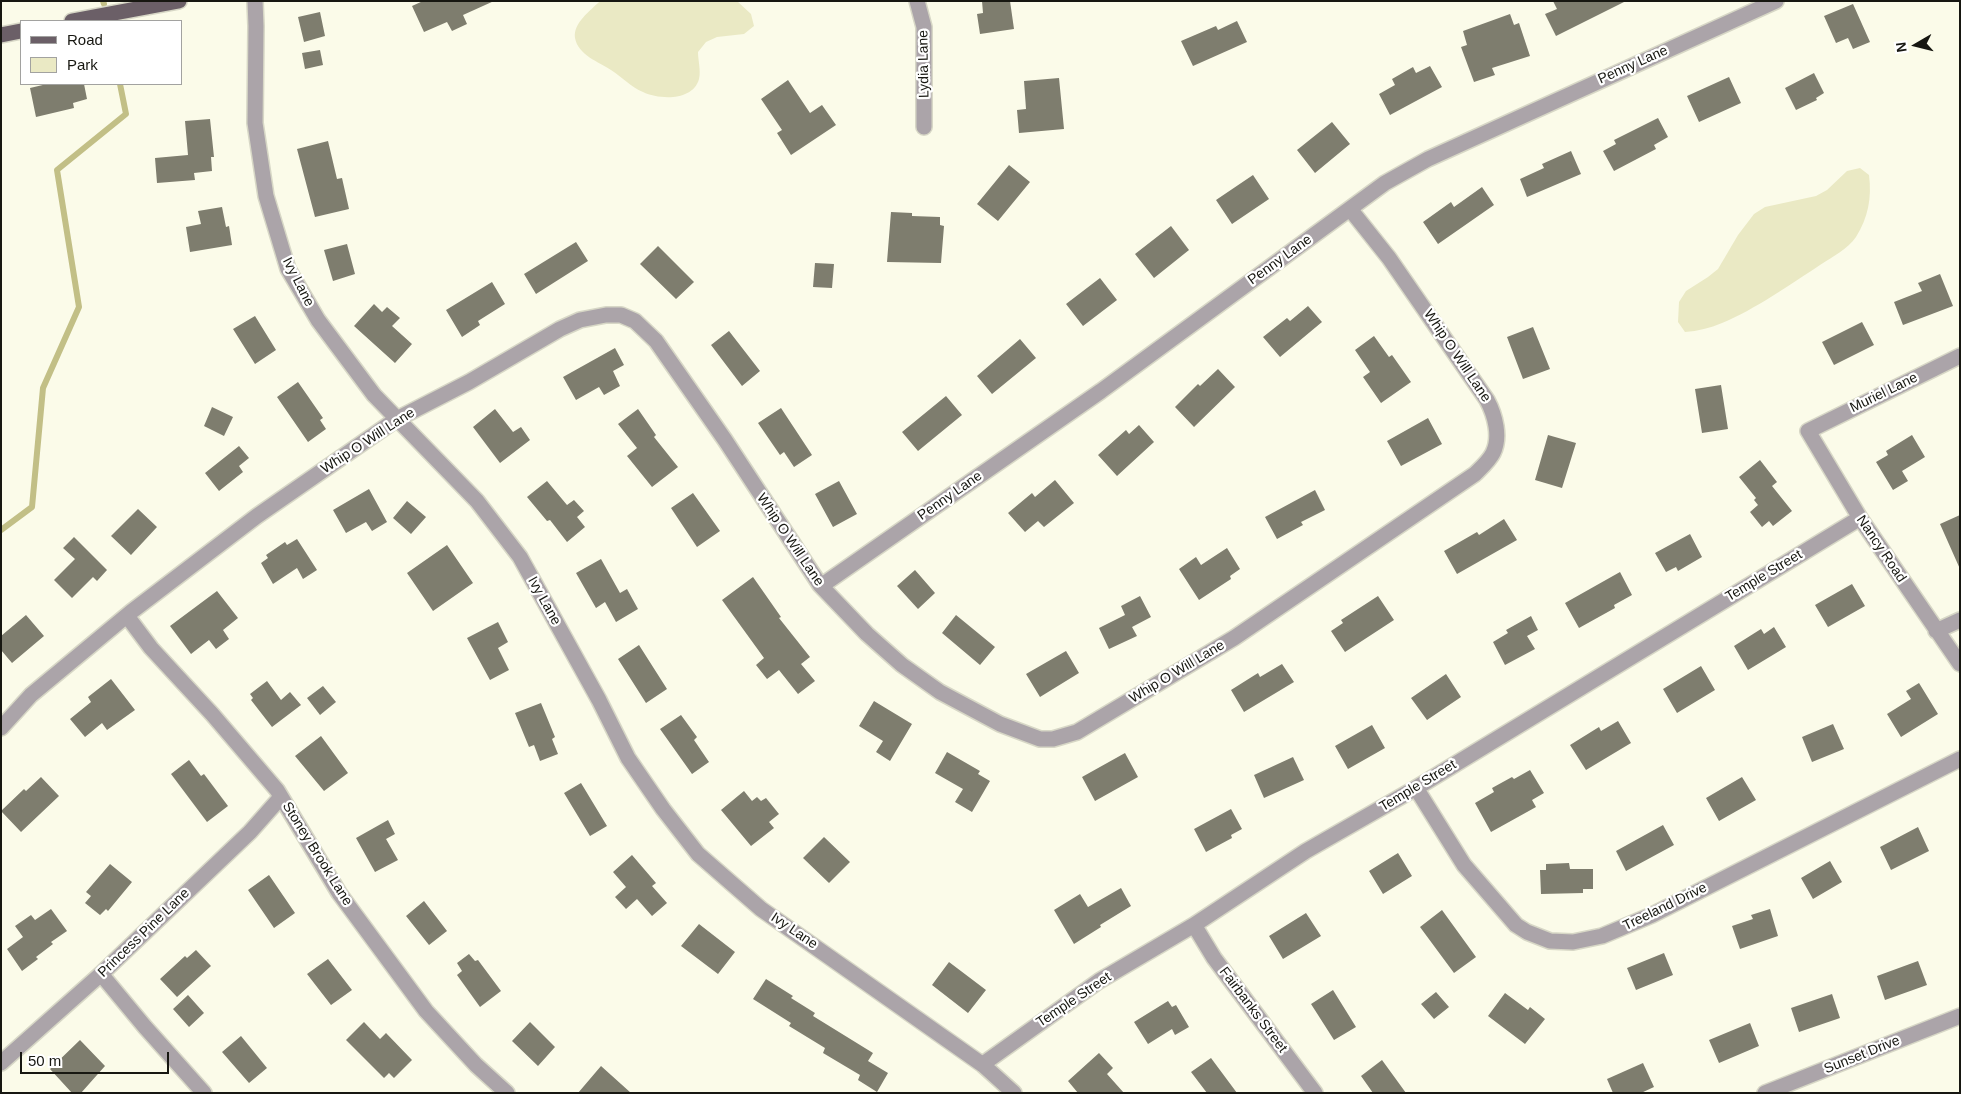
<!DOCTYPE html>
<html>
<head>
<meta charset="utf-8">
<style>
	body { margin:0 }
	#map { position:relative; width:1961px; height:1094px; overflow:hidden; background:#fbfbe9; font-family:Helvetica,sans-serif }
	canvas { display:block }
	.frame { position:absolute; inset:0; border:2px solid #171711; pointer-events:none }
	.legend { position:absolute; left:20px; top:20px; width:162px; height:65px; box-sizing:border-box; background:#fff; border:1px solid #a2a2a0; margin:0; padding:6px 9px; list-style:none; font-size:15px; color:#171711 }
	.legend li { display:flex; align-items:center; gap:10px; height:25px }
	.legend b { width:25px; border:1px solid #a2a2a0 }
	.north { position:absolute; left:1891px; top:20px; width:50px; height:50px; -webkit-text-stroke:4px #fff; paint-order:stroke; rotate:262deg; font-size:14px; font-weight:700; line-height:20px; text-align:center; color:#171711 }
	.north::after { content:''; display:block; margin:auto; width:18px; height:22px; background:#171711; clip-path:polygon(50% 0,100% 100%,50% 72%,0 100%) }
	.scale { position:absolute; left:20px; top:1052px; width:149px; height:22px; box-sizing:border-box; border:2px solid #171711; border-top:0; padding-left:6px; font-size:15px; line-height:18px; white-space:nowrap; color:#171711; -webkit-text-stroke:4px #fff; paint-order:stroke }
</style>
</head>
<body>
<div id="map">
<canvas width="1961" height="1094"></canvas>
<div class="frame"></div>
<ul class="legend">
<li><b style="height:6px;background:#6b5f67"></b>Road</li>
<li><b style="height:14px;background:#eae9c4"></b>Park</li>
</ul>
<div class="north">N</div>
<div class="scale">50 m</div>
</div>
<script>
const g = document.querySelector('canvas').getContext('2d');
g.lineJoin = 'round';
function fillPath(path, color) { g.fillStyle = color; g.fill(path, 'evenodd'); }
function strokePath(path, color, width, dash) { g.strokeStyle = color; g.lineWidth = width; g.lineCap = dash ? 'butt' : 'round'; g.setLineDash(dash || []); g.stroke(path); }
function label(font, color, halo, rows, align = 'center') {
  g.font = font + ' Helvetica,sans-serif'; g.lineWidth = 4.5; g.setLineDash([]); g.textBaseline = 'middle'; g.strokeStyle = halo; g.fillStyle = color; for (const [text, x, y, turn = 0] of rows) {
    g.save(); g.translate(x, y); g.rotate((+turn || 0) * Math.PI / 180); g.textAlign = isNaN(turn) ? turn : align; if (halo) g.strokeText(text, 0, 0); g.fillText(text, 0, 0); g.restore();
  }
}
fillPath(new Path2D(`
	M 600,1 L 737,1 L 751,14 L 754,26 L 744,34 L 717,37 L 706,42 L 698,52 C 698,60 701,71 699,79 C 693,101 660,100 643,92 C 631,87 622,77 611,70 C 599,62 578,55 575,38 C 573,23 590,11 600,1 Z
	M 1860,168 L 1869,175 C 1872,198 1868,218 1856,237 C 1848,249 1832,257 1820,265 C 1791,284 1754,310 1722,323 C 1710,328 1698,331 1685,332 L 1678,322 L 1679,302 L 1686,291 L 1708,277 L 1718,269 L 1738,235 L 1754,214 L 1765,207 L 1816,196 L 1827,190 L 1847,171 Z`), '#eae9c4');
strokePath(new Path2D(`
	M 103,1 L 104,4
	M 1,530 L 32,507 L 43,388 L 79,307 L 57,170 L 126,114 L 120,84`), '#c2bf86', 6);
fillPath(new Path2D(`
	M 423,1 L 494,1 L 463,15 L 467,24 L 452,31 L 447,22 L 424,32 L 412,6 Z
	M 982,1 L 1010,1 L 1014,29 L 980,34 L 977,14 L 983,13 Z
	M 1553,1 L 1626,1 L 1556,36 L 1545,14 L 1557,9 Z
	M 1853,4 L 1870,42 L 1853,49 L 1848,38 L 1836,43 L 1824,16 Z
	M 320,12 L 325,36 L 304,42 L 298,17 Z
	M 1510,14 L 1514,25 L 1519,23 L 1530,56 L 1492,68 L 1495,75 L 1474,82 L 1461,47 L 1467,45 L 1463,31 Z
	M 1237,21 L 1247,42 L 1193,66 L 1181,41 L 1216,26 L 1218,30 Z
	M 320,50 L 323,65 L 305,69 L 302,53 Z
	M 1430,66 L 1442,87 L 1390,115 L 1379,94 L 1395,85 L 1392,79 L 1413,67 L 1416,73 Z
	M 1814,73 L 1824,93 L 1816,98 L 1817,100 L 1796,110 L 1785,88 Z
	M 1729,77 L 1741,103 L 1699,122 L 1687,96 Z
	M 1059,78 L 1064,129 L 1019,133 L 1017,110 L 1026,109 L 1024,81 Z
	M 788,80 L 810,113 L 822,105 L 836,125 L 791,155 L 777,133 L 782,130 L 761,99 Z
	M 47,84 L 84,84 L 87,99 L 73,103 L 74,108 L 36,117 L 30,88 Z
	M 1658,118 L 1668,137 L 1654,145 L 1656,149 L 1614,171 L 1603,151 L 1616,144 L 1614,140 Z
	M 210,119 L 214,157 L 211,157 L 212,171 L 194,173 L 195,180 L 157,183 L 155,158 L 188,155 L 185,121 Z
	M 1332,122 L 1350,144 L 1315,173 L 1297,150 Z
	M 328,141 L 337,179 L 342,178 L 349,209 L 315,217 L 297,149 Z
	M 1571,151 L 1581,174 L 1527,197 L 1520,179 L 1544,168 L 1542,164 Z
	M 1009,165 L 1030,182 L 998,221 L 977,204 Z
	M 1253,175 L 1269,199 L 1232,224 L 1216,200 Z
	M 1482,187 L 1494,205 L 1438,244 L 1423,222 L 1451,202 L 1454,207 Z
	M 222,207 L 226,227 L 229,226 L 232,245 L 190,252 L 186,227 L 201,224 L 198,211 Z
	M 891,212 L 912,213 L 912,216 L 940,217 L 940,225 L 944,226 L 941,263 L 887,262 Z
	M 1171,226 L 1189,250 L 1154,278 L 1135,254 Z
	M 576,242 L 588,261 L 536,294 L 524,274 Z
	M 347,244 L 355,274 L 333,281 L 324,250 Z
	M 658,246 L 694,282 L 676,299 L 640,264 Z
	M 815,263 L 834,264 L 832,288 L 813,287 Z
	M 1940,274 L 1953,306 L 1903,325 L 1894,302 L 1922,291 L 1918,283 Z
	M 1100,278 L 1117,300 L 1083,326 L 1066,304 Z
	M 492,282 L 505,304 L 478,321 L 480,325 L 462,337 L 446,310 Z
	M 374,304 L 382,312 L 387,307 L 400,318 L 392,326 L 412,344 L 395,363 L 354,326 Z
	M 1308,306 L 1322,322 L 1280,357 L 1263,337 L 1287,318 L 1290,321 Z
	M 255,316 L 276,350 L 255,364 L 233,329 Z
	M 1862,322 L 1874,345 L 1834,365 L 1822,342 Z
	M 1533,327 L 1550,369 L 1523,379 L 1507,337 Z
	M 729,331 L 760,371 L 742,386 L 711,345 Z
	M 1374,336 L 1389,357 L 1392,355 L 1411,382 L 1381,403 L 1363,377 L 1370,372 L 1355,350 Z
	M 1020,339 L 1036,358 L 992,394 L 977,376 Z
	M 615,348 L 624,365 L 613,371 L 620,386 L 604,395 L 599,387 L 576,400 L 563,377 Z
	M 1218,369 L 1235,387 L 1194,427 L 1175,407 L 1198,384 L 1200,386 Z
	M 298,382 L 323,418 L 320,420 L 326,429 L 308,442 L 277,397 Z
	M 1721,385 L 1728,429 L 1702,433 L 1695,389 Z
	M 946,396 L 962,415 L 918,451 L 902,432 Z
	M 212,407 L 233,417 L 224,436 L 204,426 Z
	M 781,408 L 812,455 L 794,467 L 784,452 L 780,455 L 758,423 Z
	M 495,409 L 513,432 L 521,427 L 530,440 L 500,463 L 473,427 Z
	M 638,409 L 656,435 L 654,437 L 678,467 L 652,487 L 627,456 L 637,448 L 618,424 Z
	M 1428,418 L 1442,444 L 1401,466 L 1387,441 Z
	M 1139,425 L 1154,442 L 1117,476 L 1098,455 L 1126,430 L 1129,434 Z
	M 1548,435 L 1576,443 L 1562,488 L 1535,480 Z
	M 1912,435 L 1925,457 L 1902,471 L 1908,481 L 1893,490 L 1876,462 L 1888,455 L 1886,451 Z
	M 239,446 L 249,458 L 239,466 L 243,472 L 219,491 L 205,473 Z
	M 1760,460 L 1777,482 L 1772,486 L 1792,511 L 1773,526 L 1769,521 L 1762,527 L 1750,512 L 1758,505 L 1754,500 L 1756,498 L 1739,477 Z
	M 1055,480 L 1074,503 L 1044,527 L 1038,521 L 1025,532 L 1008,513 L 1032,493 L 1035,497 Z
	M 547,481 L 567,505 L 574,500 L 584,511 L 577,517 L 585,527 L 567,542 L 550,520 L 547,521 L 527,497 Z
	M 839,481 L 857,514 L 833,527 L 815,494 Z
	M 369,489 L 387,522 L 372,531 L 366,522 L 346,533 L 333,510 Z
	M 1315,490 L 1325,510 L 1301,522 L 1303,525 L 1277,539 L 1265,517 Z
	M 693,493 L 720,531 L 697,547 L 671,508 Z
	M 407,501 L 426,517 L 411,534 L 393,518 Z
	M 138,509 L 157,527 L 131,555 L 111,536 Z
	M 1960,515 L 1960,569 L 1940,524 Z
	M 1504,519 L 1517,540 L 1457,574 L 1444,551 L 1477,532 L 1479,535 Z
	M 1690,534 L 1702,557 L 1678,571 L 1676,567 L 1666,572 L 1655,553 Z
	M 74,537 L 107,570 L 97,581 L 93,577 L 72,598 L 54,580 L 75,559 L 63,548 Z
	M 297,539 L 317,570 L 303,579 L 297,568 L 273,584 L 261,563 L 268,558 L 266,555 L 285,542 L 287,545 Z
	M 447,545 L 473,583 L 433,611 L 407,573 Z
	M 1227,548 L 1240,569 L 1230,576 L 1231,579 L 1199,600 L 1179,569 L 1196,557 L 1201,565 Z
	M 601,559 L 620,593 L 627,589 L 638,609 L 616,622 L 605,602 L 596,608 L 576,573 Z
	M 915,570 L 935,593 L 918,609 L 897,586 Z
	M 1620,572 L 1632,595 L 1614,605 L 1615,608 L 1579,628 L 1565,603 Z
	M 753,577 L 781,617 L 779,618 L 810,657 L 801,664 L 815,681 L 798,694 L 779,670 L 767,679 L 756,665 L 764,658 L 722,600 Z
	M 1852,584 L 1865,606 L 1828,627 L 1815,605 Z
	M 217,591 L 238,618 L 223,630 L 229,639 L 216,649 L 209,640 L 191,654 L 170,626 Z
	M 1140,596 L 1151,617 L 1132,627 L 1137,636 L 1109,649 L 1099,628 L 1125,615 L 1121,606 Z
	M 1378,596 L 1394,620 L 1345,652 L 1331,631 L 1343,623 L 1341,620 Z
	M 26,615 L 44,636 L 12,663 L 1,650 L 1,636 Z
	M 956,615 L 995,647 L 980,665 L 942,633 Z
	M 1531,616 L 1538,630 L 1527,636 L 1535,649 L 1505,665 L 1493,642 L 1508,633 L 1506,630 Z
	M 498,622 L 508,642 L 498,648 L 509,670 L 490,680 L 467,638 Z
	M 1774,627 L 1786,647 L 1748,670 L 1734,646 L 1761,629 L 1764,634 Z
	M 639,645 L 667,689 L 646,703 L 618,659 Z
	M 1066,651 L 1079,673 L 1040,697 L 1026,674 Z
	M 1282,664 L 1294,682 L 1244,712 L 1231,690 L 1258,673 L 1260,677 Z
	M 1701,666 L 1715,690 L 1677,713 L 1663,689 Z
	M 1446,674 L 1461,697 L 1427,720 L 1411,698 Z
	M 111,679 L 135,710 L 107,730 L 102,723 L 85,737 L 70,719 L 91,702 L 88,697 Z
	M 267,681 L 281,700 L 290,692 L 301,705 L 272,727 L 251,700 L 253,698 L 250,694 Z
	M 1919,683 L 1938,714 L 1901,737 L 1887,714 L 1911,699 L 1906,691 Z
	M 323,686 L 336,702 L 320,715 L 307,698 Z
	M 874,701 L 912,724 L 890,761 L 876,752 L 883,741 L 859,726 Z
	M 541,703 L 555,737 L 552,739 L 558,754 L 540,761 L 534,745 L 529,747 L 515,713 Z
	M 681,715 L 697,737 L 694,740 L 709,762 L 692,774 L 660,729 Z
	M 1618,721 L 1631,743 L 1586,770 L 1570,745 L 1599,727 L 1601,731 Z
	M 1833,724 L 1844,749 L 1812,762 L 1802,737 Z
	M 1372,725 L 1385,748 L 1348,769 L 1335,746 Z
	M 321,736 L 348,773 L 324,791 L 295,756 Z
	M 947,752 L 980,771 L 978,774 L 990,781 L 972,812 L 955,802 L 963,789 L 935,773 Z
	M 1125,753 L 1138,777 L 1095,801 L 1082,777 Z
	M 1293,757 L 1304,780 L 1264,798 L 1254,775 Z
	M 189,760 L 201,776 L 204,774 L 228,806 L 207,822 L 171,774 Z
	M 1530,770 L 1544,793 L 1532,800 L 1536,807 L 1491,832 L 1475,803 L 1494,792 L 1492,788 L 1512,777 L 1514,779 Z
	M 41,777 L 59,796 L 21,832 L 1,811 L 24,789 L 26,791 Z
	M 1742,777 L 1756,800 L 1719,821 L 1706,798 Z
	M 581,783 L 607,826 L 590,836 L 564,793 Z
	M 744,791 L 752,801 L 757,797 L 761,801 L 766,798 L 779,814 L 769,822 L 774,828 L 751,846 L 721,810 Z
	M 1231,809 L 1242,829 L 1231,835 L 1232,838 L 1206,852 L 1194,829 Z
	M 388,820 L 395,834 L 386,839 L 398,860 L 375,872 L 356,838 Z
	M 1663,825 L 1674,845 L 1626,871 L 1616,851 Z
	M 1918,827 L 1929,851 L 1891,870 L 1880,847 Z
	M 824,837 L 850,862 L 829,883 L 803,858 Z
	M 1398,853 L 1412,876 L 1383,894 L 1369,871 Z
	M 632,855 L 656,883 L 652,886 L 667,903 L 652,916 L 637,899 L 626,909 L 615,897 L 626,887 L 613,872 Z
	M 1830,861 L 1842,882 L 1813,899 L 1801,878 Z
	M 1569,863 L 1570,869 L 1593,869 L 1593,889 L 1583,889 L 1583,893 L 1541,894 L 1540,870 L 1546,870 L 1546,864 Z
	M 110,864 L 132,882 L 108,911 L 106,909 L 100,915 L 85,903 L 91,896 L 86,892 Z
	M 269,875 L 295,913 L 274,928 L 248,890 Z
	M 1121,888 L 1131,906 L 1100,925 L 1101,927 L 1074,944 L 1054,910 L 1080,894 L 1088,907 Z
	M 424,901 L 447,931 L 429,945 L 406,916 Z
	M 51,909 L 67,931 L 51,942 L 53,944 L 36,957 L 38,959 L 22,971 L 7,949 L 23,937 L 15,926 L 31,915 L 35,920 Z
	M 1770,909 L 1778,936 L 1740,949 L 1732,926 L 1753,919 L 1751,915 Z
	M 1442,910 L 1476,957 L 1454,973 L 1420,927 Z
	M 1306,913 L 1321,936 L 1283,959 L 1269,936 Z
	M 699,924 L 735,952 L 718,974 L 681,946 Z
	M 196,950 L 211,966 L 177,997 L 160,979 L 185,956 L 187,958 Z
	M 1664,953 L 1673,975 L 1636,990 L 1627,968 Z
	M 469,954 L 475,961 L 478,960 L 501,991 L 480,1007 L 457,975 L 462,971 L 457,963 Z
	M 328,959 L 352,990 L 331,1005 L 307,974 Z
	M 1918,961 L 1927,985 L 1885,1000 L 1877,976 Z
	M 949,962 L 986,990 L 968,1013 L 932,985 Z
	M 766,979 L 793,996 L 791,998 L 815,1013 L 813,1016 L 873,1053 L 868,1061 L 888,1073 L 877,1092 L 858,1080 L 860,1075 L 823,1053 L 825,1048 L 789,1026 L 791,1023 L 753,999 Z
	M 1333,990 L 1356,1027 L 1334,1040 L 1311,1004 Z
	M 1436,992 L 1449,1007 L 1434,1019 L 1421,1004 Z
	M 1505,993 L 1528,1010 L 1530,1007 L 1545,1019 L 1525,1044 L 1488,1016 Z
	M 1832,994 L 1840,1018 L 1799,1032 L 1791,1008 Z
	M 188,995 L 204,1013 L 189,1027 L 173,1009 Z
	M 1168,1001 L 1172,1007 L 1176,1005 L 1189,1027 L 1175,1035 L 1172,1029 L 1148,1044 L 1134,1022 Z
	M 364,1022 L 380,1039 L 386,1033 L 412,1060 L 394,1078 L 389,1073 L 384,1078 L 346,1040 Z
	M 530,1022 L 555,1047 L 538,1066 L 512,1041 Z
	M 1750,1023 L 1759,1046 L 1719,1063 L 1709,1040 Z
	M 241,1036 L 267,1068 L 249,1083 L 222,1052 Z
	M 80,1040 L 105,1066 L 81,1093 L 72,1093 L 50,1069 Z
	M 1099,1053 L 1113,1068 L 1107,1074 L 1124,1093 L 1078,1093 L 1068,1081 Z
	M 1211,1058 L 1237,1093 L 1207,1093 L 1191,1072 Z
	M 1382,1060 L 1406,1093 L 1373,1093 L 1361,1076 Z
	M 1643,1063 L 1654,1087 L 1641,1093 L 1613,1093 L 1607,1079 Z
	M 601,1066 L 631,1093 L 578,1093 Z`), '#7e7d6e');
const minor = new Path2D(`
	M 255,1 L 256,26 L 255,123 L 266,196 L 288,269 L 318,320 L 374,395 L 477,501 L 520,557 L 599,700 L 628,758 L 663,809 L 698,854 L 761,909 L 983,1065 L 1014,1093
	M 917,1 L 924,27 L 924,127
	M 1960,356 L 1808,431 L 1860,518 L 1960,664
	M 821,586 L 1101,391 L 1385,183 L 1428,159 L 1776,1
	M 127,616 L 151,648 L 212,714 L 277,790 L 339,893 L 426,1011 L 476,1065 L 507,1093
	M 1936,631 L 1960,620
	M 1,728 L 31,695 L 131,612 L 257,516 L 397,419 L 469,382 L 560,329 L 580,320 L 606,315 L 621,315 L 635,321 L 656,341 L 725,440 L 820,585 L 867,634 L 902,665 L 940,692 L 1000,724 L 1040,739 L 1053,739 L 1077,732 L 1234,638 L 1475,474 C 1481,468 1489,461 1493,453 C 1501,437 1495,415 1487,400 L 1389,258 L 1350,209
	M 1416,788 L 1464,865 L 1516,925 L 1527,932 L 1550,941 L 1573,942 L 1602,936 L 1652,915 L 1960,759
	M 1194,925 L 1214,958 L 1315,1093
	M 101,974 L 145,1027 L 204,1093
	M 1,1063 L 101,974 L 250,832 L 281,797
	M 983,1064 L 1099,981 L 1194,925 L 1306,851 L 1416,788 L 1860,518
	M 1765,1093 L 1960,1016`);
const major = new Path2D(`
	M 72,21 L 179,1
	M 1,35 L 21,31`);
strokePath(minor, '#d7d7c6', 18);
strokePath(major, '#d7d7c6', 18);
strokePath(minor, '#aba4a9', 15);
strokePath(major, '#6b5f67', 15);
label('14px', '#171711', '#fff', [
	["Lydia Lane",924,64,-91],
	["Penny Lane",1633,65,-24],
	["Penny Lane",1280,260,-36],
	["Ivy Lane",298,282,63],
	["Whip O Will Lane",1457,356,56],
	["Muriel Lane",1884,393,-26],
	["Whip O Will Lane",368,441,-33],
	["Penny Lane",950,496,-35],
	["Whip O Will Lane",790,540,56],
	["Nancy Road",1881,549,56],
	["Temple Street",1764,576,-31],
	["Ivy Lane",544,601,61],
	["Whip O Will Lane",1177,672,-31],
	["Temple Street",1418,786,-31],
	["Stoney Brook Lane",317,854,58],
	["Treeland Drive",1665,907,-26],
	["Ivy Lane",794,931,34],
	["Princess Pine Lane",144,933,-44],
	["Temple Street",1074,1000,-34],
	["Fairbanks Street",1253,1010,53],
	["Sunset Drive",1862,1055,-22]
]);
</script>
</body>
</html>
